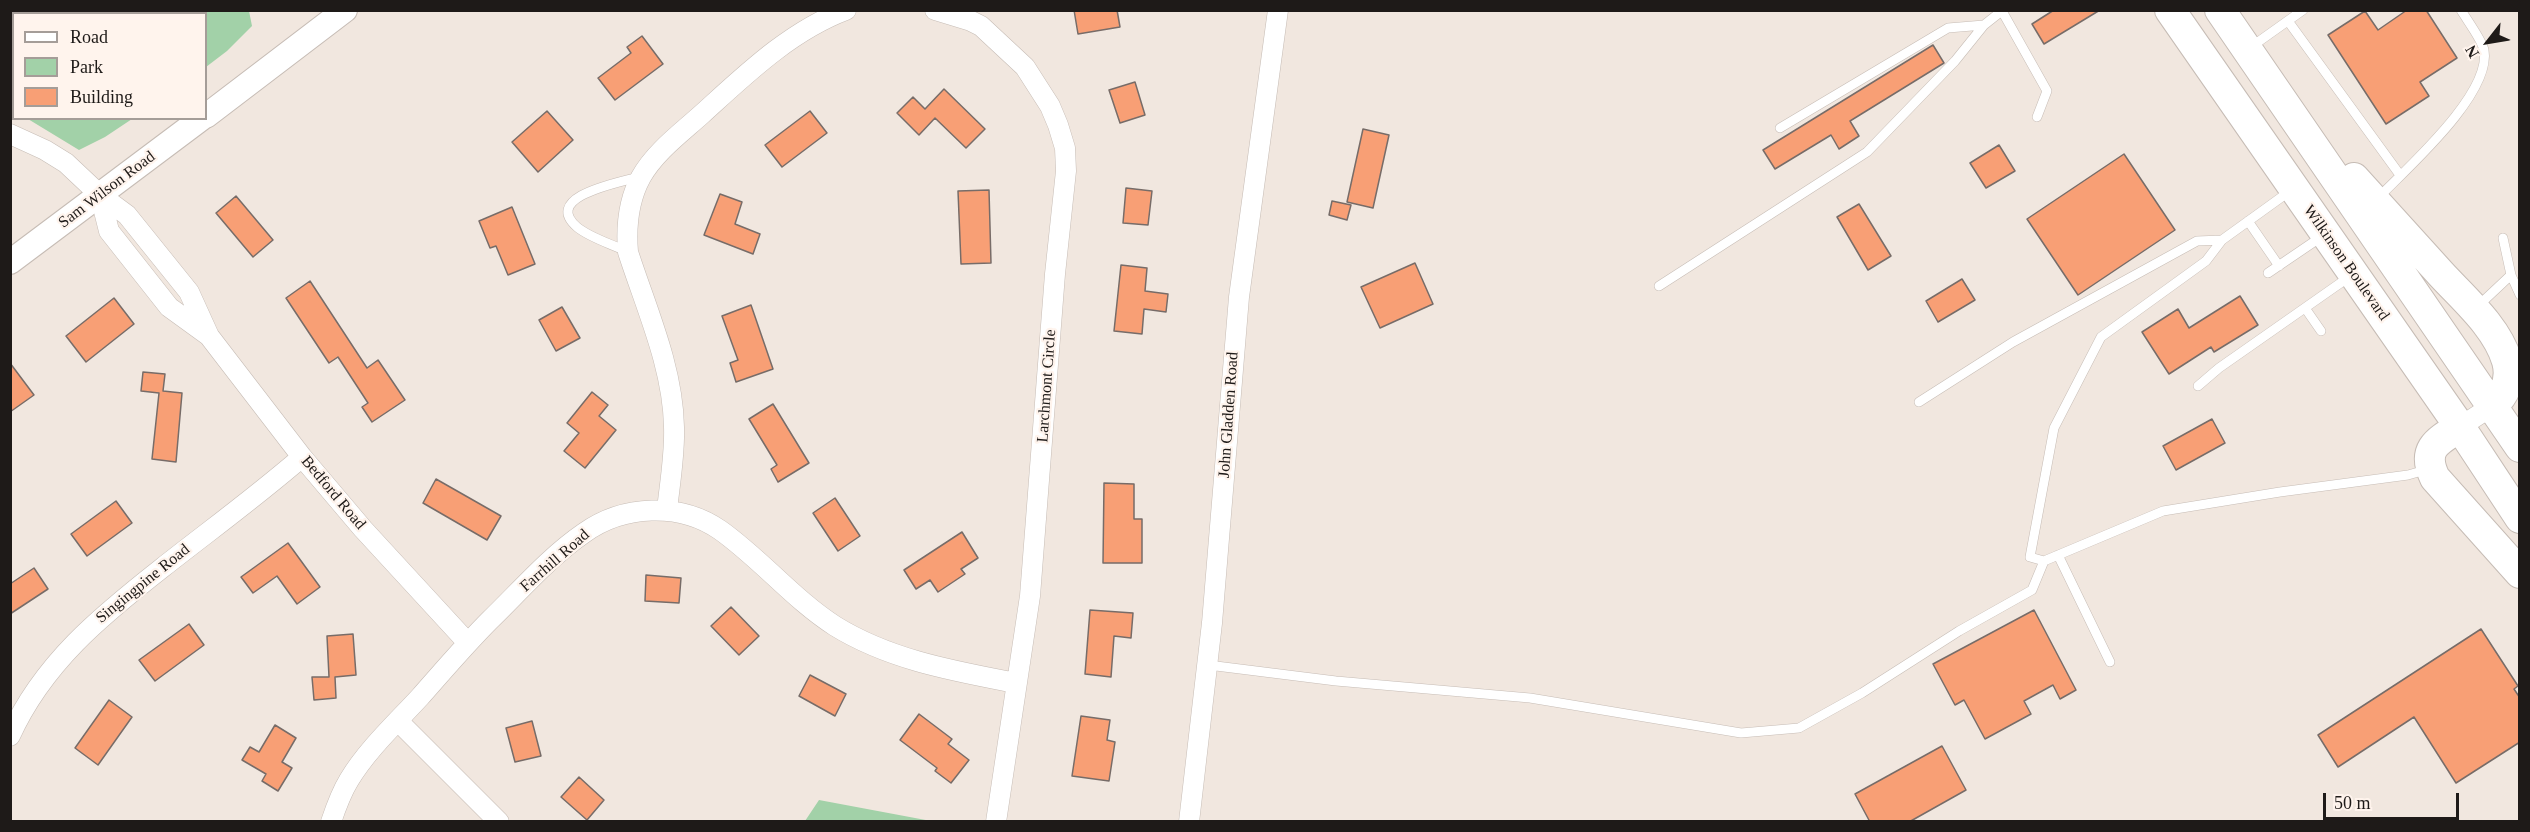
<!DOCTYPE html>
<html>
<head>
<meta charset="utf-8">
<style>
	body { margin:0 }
	#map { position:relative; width:2530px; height:832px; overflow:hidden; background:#f1e7df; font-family:"Times New Roman",serif }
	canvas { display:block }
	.frame { position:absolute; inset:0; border:12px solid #1e1a18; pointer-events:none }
	.legend { position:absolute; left:12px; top:12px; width:195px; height:108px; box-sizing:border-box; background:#fff4ed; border:2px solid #a59d98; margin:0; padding:8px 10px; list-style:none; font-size:18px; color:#1e1a18 }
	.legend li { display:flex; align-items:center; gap:12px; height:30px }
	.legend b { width:30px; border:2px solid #a59d98 }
	.north { position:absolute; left:2458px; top:12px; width:60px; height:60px; -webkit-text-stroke:4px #fff4ed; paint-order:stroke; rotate:239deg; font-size:16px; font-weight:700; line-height:24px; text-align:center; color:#1e1a18 }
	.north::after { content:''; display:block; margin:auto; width:21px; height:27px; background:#1e1a18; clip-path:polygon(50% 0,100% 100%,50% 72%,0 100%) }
	.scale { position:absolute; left:2323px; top:793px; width:136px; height:27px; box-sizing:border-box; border:3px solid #1e1a18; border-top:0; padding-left:8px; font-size:18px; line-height:21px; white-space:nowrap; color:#1e1a18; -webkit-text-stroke:4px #fff4ed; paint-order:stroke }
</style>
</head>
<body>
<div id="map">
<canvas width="2530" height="832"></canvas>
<div class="frame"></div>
<ul class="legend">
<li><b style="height:8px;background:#fff"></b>Road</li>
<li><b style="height:16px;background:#a2d1a8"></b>Park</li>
<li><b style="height:16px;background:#f89f75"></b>Building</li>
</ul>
<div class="north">N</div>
<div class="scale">50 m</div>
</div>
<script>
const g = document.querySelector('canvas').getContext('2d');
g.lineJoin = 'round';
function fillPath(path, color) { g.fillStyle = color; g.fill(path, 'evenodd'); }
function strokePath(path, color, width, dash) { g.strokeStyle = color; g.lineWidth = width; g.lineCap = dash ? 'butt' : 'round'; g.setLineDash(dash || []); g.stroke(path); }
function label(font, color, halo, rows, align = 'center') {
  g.font = font + ' "Times New Roman",serif'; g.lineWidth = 4.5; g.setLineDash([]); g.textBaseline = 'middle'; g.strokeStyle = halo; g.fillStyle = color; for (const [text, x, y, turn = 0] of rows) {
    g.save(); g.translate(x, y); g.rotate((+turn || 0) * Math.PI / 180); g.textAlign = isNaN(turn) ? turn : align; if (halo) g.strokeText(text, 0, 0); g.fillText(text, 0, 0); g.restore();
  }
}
fillPath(new Path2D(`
	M 204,11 L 249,11 L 252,26 L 227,51 L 206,67 L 206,14 L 203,13 Z
	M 10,43 L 14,44 L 13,111 L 10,110 Z
	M 28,119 L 28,118 L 132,119 L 105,137 L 79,150 Z
	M 819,800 L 931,821 L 805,821 Z`), '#a2d1a8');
const building = new Path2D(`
	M 1074,10 L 1117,10 L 1120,27 L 1078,34 Z
	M 2054,10 L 2100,10 L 2044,44 L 2032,24 Z
	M 2407,10 L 2426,10 L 2457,58 L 2420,82 L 2429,96 L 2386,124 L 2328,35 L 2365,11 L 2378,30 Z
	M 642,36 L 663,64 L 615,100 L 598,78 L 631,53 L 627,47 Z
	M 1933,45 L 1944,63 L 1850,121 L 1859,136 L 1839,149 L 1831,135 L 1775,169 L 1763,150 Z
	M 1135,82 L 1145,115 L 1120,123 L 1109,90 Z
	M 944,89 L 985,129 L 966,148 L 935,118 L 919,135 L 897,113 L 913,97 L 925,109 Z
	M 547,111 L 573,140 L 538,172 L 512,142 Z
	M 810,111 L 827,133 L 782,167 L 765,145 Z
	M 1363,129 L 1389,135 L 1373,208 L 1347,202 Z
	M 1999,145 L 2015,171 L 1986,188 L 1970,163 Z
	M 2124,154 L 2175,230 L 2078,295 L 2027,219 Z
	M 1126,188 L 1152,191 L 1148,225 L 1123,223 Z
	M 989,190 L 991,263 L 961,264 L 958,191 Z
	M 720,194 L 742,202 L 735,224 L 760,234 L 753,254 L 704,235 Z
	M 236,196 L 273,240 L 253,257 L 216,213 Z
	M 1332,201 L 1351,205 L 1347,220 L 1329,215 Z
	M 1859,204 L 1891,256 L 1868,270 L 1837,217 Z
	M 512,207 L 535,264 L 508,275 L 496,246 L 490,248 L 479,221 Z
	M 1415,263 L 1433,304 L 1380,328 L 1361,287 Z
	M 1121,265 L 1147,268 L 1145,291 L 1168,294 L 1166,312 L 1144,309 L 1142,334 L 1114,331 Z
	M 1962,279 L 1975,300 L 1938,322 L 1926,301 Z
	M 310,281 L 367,368 L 378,360 L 405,400 L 372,422 L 362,407 L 368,403 L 338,357 L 329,363 L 286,298 Z
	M 2240,296 L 2258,325 L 2214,352 L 2211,347 L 2169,374 L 2142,332 L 2178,309 L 2189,328 Z
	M 114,298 L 134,324 L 86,362 L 66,336 Z
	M 751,305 L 773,369 L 736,382 L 730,363 L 738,360 L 722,316 Z
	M 562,307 L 580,338 L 556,351 L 539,320 Z
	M 10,363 L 34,395 L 10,412 Z
	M 143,372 L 165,374 L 163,391 L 182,393 L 176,462 L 152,459 L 159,393 L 141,391 Z
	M 592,392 L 608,405 L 599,416 L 616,430 L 585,468 L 564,451 L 579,433 L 567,423 Z
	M 773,404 L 809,463 L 778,482 L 771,469 L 777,465 L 749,419 Z
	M 2212,419 L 2225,443 L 2176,470 L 2163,446 Z
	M 436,479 L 501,516 L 487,540 L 423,503 Z
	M 1104,483 L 1134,484 L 1134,519 L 1142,519 L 1142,563 L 1103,563 Z
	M 835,498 L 860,536 L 838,551 L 813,513 Z
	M 116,501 L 132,523 L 87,556 L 71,534 Z
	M 962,532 L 978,558 L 961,569 L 965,574 L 938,592 L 930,580 L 916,589 L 904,570 Z
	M 288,543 L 320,587 L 297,604 L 277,576 L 253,593 L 241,577 Z
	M 34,568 L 48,589 L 10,614 L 10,584 Z
	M 646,575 L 681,578 L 679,603 L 645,601 Z
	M 731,607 L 759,636 L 739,655 L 711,626 Z
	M 1090,610 L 1133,613 L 1131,638 L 1114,636 L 1111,677 L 1085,674 Z
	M 2034,610 L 2076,690 L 2060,699 L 2053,685 L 2024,701 L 2031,714 L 1985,739 L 1964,700 L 1955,705 L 1933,664 Z
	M 189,624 L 204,645 L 155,681 L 139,660 Z
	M 2481,629 L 2518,686 L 2514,689 L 2520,698 L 2520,742 L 2456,783 L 2414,717 L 2338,767 L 2318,735 Z
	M 353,634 L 356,675 L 335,677 L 336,698 L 314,700 L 312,677 L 329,677 L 327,636 Z
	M 810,675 L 846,694 L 835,716 L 799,696 Z
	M 109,700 L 132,717 L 98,765 L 75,748 Z
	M 919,714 L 952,739 L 948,744 L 969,760 L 951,783 L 935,771 L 937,768 L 900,740 Z
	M 1081,716 L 1110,720 L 1107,740 L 1115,742 L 1109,781 L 1072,776 Z
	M 532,721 L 541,756 L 515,762 L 506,728 Z
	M 275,725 L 296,738 L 282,762 L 292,768 L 278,791 L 262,781 L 266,774 L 242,760 L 250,747 L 259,752 Z
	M 1942,746 L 1966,790 L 1909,822 L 1870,822 L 1855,794 Z
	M 579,777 L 604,800 L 587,820 L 561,797 Z`);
fillPath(building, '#f89f75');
strokePath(building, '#776c68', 1.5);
const service = new Path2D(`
	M 2002,11 L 2047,91 L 2037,117
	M 2288,21 L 2400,175
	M 2251,47 L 2303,10
	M 1780,128 L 1948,28 L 1984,25
	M 2290,191 L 2222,240 L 2206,261 L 2101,337 L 2054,428 L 2030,557 L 2044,561 L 2163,511 L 2280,492 L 2408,475 L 2429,469
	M 2377,199 C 2406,169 2492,94 2484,50 C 2482,40 2467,20 2461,10
	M 2248,221 L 2279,266
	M 2503,238 L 2511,275
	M 628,252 C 612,244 590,238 577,227 C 541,196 622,182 638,177
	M 2268,273 L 2321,237
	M 1659,286 L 1867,152 L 1955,61 L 1984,25 L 2003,10
	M 2478,306 L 2511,275 L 2520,295
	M 2305,308 L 2321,331
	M 2198,386 L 2219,368 L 2349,277
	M 1919,402 L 2013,342 L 2197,241 L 2222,240
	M 2058,555 L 2110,662
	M 1208,665 L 1336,681 L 1530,698 L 1741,733 L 1799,728 L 1862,693 L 1959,631 L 2032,590 L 2044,561`);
const minor = new Path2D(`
	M 935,10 L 971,21 L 981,26 L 1025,67 L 1050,106 L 1058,125 L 1065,148 L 1066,171 L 1055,274 L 1030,596 L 996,822
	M 10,134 L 45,150 L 66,163 L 100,195 L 127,215 L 189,292 L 209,336 L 169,307 L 109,231 L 100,195
	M 209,336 L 302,457 L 363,529 L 467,642
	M 2460,427 L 2492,406
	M 667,510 C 670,482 675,454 674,427 C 673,367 646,308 628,252 C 626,227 629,199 641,177 C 655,152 681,133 702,114 C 745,75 790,31 846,10
	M 398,721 L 499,822
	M 10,736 C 43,663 101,616 162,568 C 209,531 257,496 302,457
	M 331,822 C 336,807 341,793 349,780 C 367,750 396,723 420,697 C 443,671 465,645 490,620 C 520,591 549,557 584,533 C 623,505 680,502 720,530 C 761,559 793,599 835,626 C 890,660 954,671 1016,683
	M 1189,822 L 1212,623 L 1239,297 L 1278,10`);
const tertiary = new Path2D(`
	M 206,116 L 345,10
	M 10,262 L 202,118`);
const primary = new Path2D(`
	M 2170,10 L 2460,427 L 2520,518
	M 2220,10 L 2520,447
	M 2354,178 C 2383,210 2412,242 2441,274 C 2464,299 2497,327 2507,361 C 2512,379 2505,395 2492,406
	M 2460,427 C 2437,441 2421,449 2435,478 L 2520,573`);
strokePath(service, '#c6bcb5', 10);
strokePath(minor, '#c6bcb5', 21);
strokePath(tertiary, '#c6bcb5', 26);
strokePath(primary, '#c6bcb5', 32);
strokePath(service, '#fff', 9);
strokePath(minor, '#fff', 20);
strokePath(tertiary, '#fff', 24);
strokePath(primary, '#fff', 30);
label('16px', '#1e1a18', '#fff4ed', [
	["Sam Wilson Road",107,190,-37],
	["Wilkinson Boulevard",2346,263,55],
	["Larchmont Circle",1047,386,-86],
	["John Gladden Road",1229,415,-86],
	["Bedford Road",333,493,50],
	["Farrhill Road",555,561,-41],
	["Singingpine Road",143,584,-39]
]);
</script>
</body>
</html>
